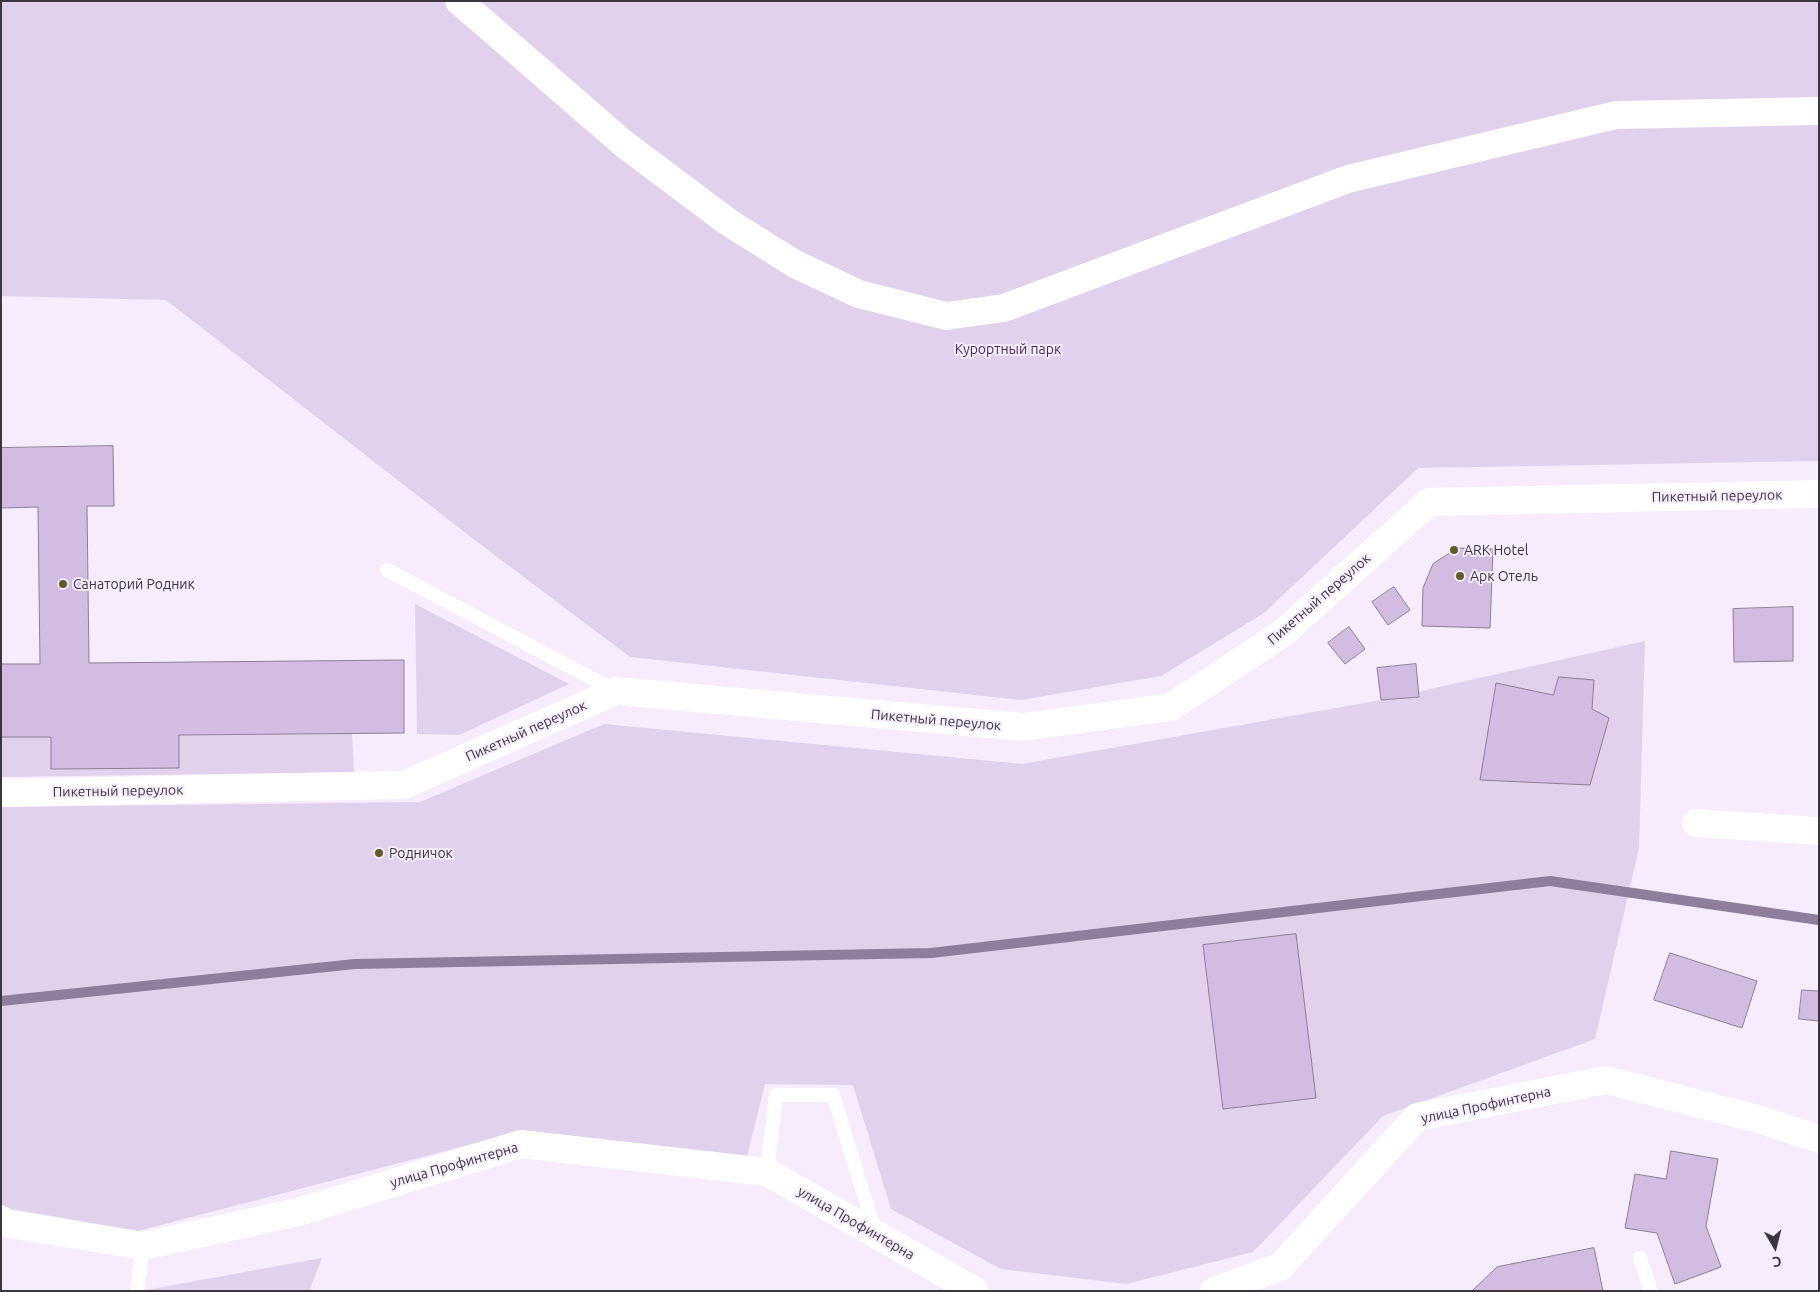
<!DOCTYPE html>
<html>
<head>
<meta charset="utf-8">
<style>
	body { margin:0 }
	#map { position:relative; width:1820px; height:1292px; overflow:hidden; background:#f6ecfd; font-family:Ubuntu,sans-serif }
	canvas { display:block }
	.frame { position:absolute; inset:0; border:2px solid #3b363e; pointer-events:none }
	.north { position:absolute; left:1750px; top:1222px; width:50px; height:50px; -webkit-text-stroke:4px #f6ecfd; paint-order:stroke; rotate:172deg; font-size:14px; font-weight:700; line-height:20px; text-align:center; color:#3b363e }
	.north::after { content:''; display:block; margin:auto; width:18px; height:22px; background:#3b363e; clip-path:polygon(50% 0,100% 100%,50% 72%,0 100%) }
</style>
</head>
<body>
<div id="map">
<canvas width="1820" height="1292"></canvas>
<div class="frame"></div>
<div class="north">С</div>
</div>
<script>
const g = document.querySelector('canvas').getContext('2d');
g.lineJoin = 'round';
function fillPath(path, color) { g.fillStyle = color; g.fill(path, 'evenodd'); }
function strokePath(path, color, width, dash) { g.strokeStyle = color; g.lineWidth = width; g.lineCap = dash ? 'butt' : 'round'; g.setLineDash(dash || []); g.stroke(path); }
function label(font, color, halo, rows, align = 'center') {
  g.font = font + ' Ubuntu,sans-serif'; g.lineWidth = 4; g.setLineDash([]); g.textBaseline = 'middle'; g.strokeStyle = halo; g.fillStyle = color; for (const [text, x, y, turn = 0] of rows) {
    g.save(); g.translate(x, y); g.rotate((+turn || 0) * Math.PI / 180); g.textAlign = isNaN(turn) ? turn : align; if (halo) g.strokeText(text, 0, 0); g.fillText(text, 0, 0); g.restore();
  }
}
fillPath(new Path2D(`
	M 1,1 L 1819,1 L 1819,461 L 1418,468 L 1264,613 L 1161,676 L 1021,700 L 630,657 L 476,541 L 166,300 L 1,296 Z
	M 415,604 L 569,684 L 459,735 L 417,734 Z
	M 1645,641 L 1639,848 L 1595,1039 L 1383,1116 L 1253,1252 L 1126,1284 L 1001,1269 L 891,1209 L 853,1085 L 765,1084 L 747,1157 L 522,1131 L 138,1231 L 11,1209 L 1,1204 L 1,807 L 420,802 L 604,724 L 1022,764 L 1381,700 Z
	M 352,734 L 354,772 L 1,777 L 1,737 L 51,737 L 51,769 L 179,768 L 179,735 Z
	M 322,1258 L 309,1291 L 141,1291 Z`), '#e1d1ec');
strokePath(new Path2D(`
	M 1,1001 L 355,964 L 931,953 L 1550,881 L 1819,920`), '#8f7e9b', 10);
const building = new Path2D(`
	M 113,446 L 114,506 L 87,506 L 89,663 L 404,660 L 404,733 L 179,735 L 179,768 L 51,769 L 51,737 L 1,737 L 1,664 L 40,664 L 38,507 L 1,508 L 1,448 Z
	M 1458,548 L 1493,549 L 1490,628 L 1422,626 L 1423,588 L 1433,564 Z
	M 1394,587 L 1410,610 L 1388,625 L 1372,602 Z
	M 1793,607 L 1793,661 L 1734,662 L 1733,609 Z
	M 1349,627 L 1365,649 L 1345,664 L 1328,643 Z
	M 1416,664 L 1419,697 L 1381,700 L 1377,668 Z
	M 1559,677 L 1594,680 L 1592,709 L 1609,718 L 1590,785 L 1480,780 L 1496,683 L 1553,695 Z
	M 1296,934 L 1316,1098 L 1223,1109 L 1203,945 Z
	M 1670,953 L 1757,981 L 1742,1028 L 1654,1000 Z
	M 1802,990 L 1819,991 L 1819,1021 L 1799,1019 Z
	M 1671,1151 L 1718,1159 L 1706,1226 L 1721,1267 L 1675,1284 L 1657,1233 L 1625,1228 L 1635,1174 L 1666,1179 Z
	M 1594,1248 L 1603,1291 L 1472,1291 L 1497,1267 Z`);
fillPath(building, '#d2bce2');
strokePath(building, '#8c8094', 1);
strokePath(new Path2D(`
	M 387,570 L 616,691
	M 767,1172 L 776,1095 L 833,1095 L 875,1231
	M 1640,1258 L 1651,1291
	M 137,1291 L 143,1246`), '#fff', 14);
strokePath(new Path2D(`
	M 459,1 L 624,144 L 728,222 L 795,264 L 859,294 L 946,316 L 1004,308 L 1348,179 L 1616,115 L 1819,111
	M 1,793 L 404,785 L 616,691 L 1023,727 L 1171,707 L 1283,633 L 1429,502 L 1819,494
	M 1696,823 L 1819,831
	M 1,1220 L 9,1224 L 143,1246 L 298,1212 L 521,1144 L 767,1172 L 975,1291
	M 1214,1291 L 1280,1267 L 1417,1117 L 1606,1080 L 1758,1119 L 1819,1139`), '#fff', 28);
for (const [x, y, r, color] of [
	[1454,550,5,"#635b27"],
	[1460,576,5,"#635b27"],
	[63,584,5,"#635b27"],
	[379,853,5,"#635b27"]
]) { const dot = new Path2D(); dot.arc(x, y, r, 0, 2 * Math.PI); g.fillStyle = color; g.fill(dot); strokePath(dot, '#f6ecfd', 2); }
label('14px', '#492b5c', '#f6ecfd', [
	["Курортный парк",1008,349]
]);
label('14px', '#3b363e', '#f6ecfd', [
	["Пикетный переулок",1717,496,-1],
	["Пикетный переулок",1319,599,-41],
	["Пикетный переулок",936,720,5],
	["Пикетный переулок",526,731,-24],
	["Пикетный переулок",118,791,-1],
	["улица Профинтерна",1486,1105,-12],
	["улица Профинтерна",454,1165,-16],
	["улица Профинтерна",856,1223,30]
]);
label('14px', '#3b363e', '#f6ecfd', [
	["ARK Hotel",1464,550],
	["Арк Отель",1470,576],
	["Санаторий Родник",73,584],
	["Родничок",389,853]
], 'left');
</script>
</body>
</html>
